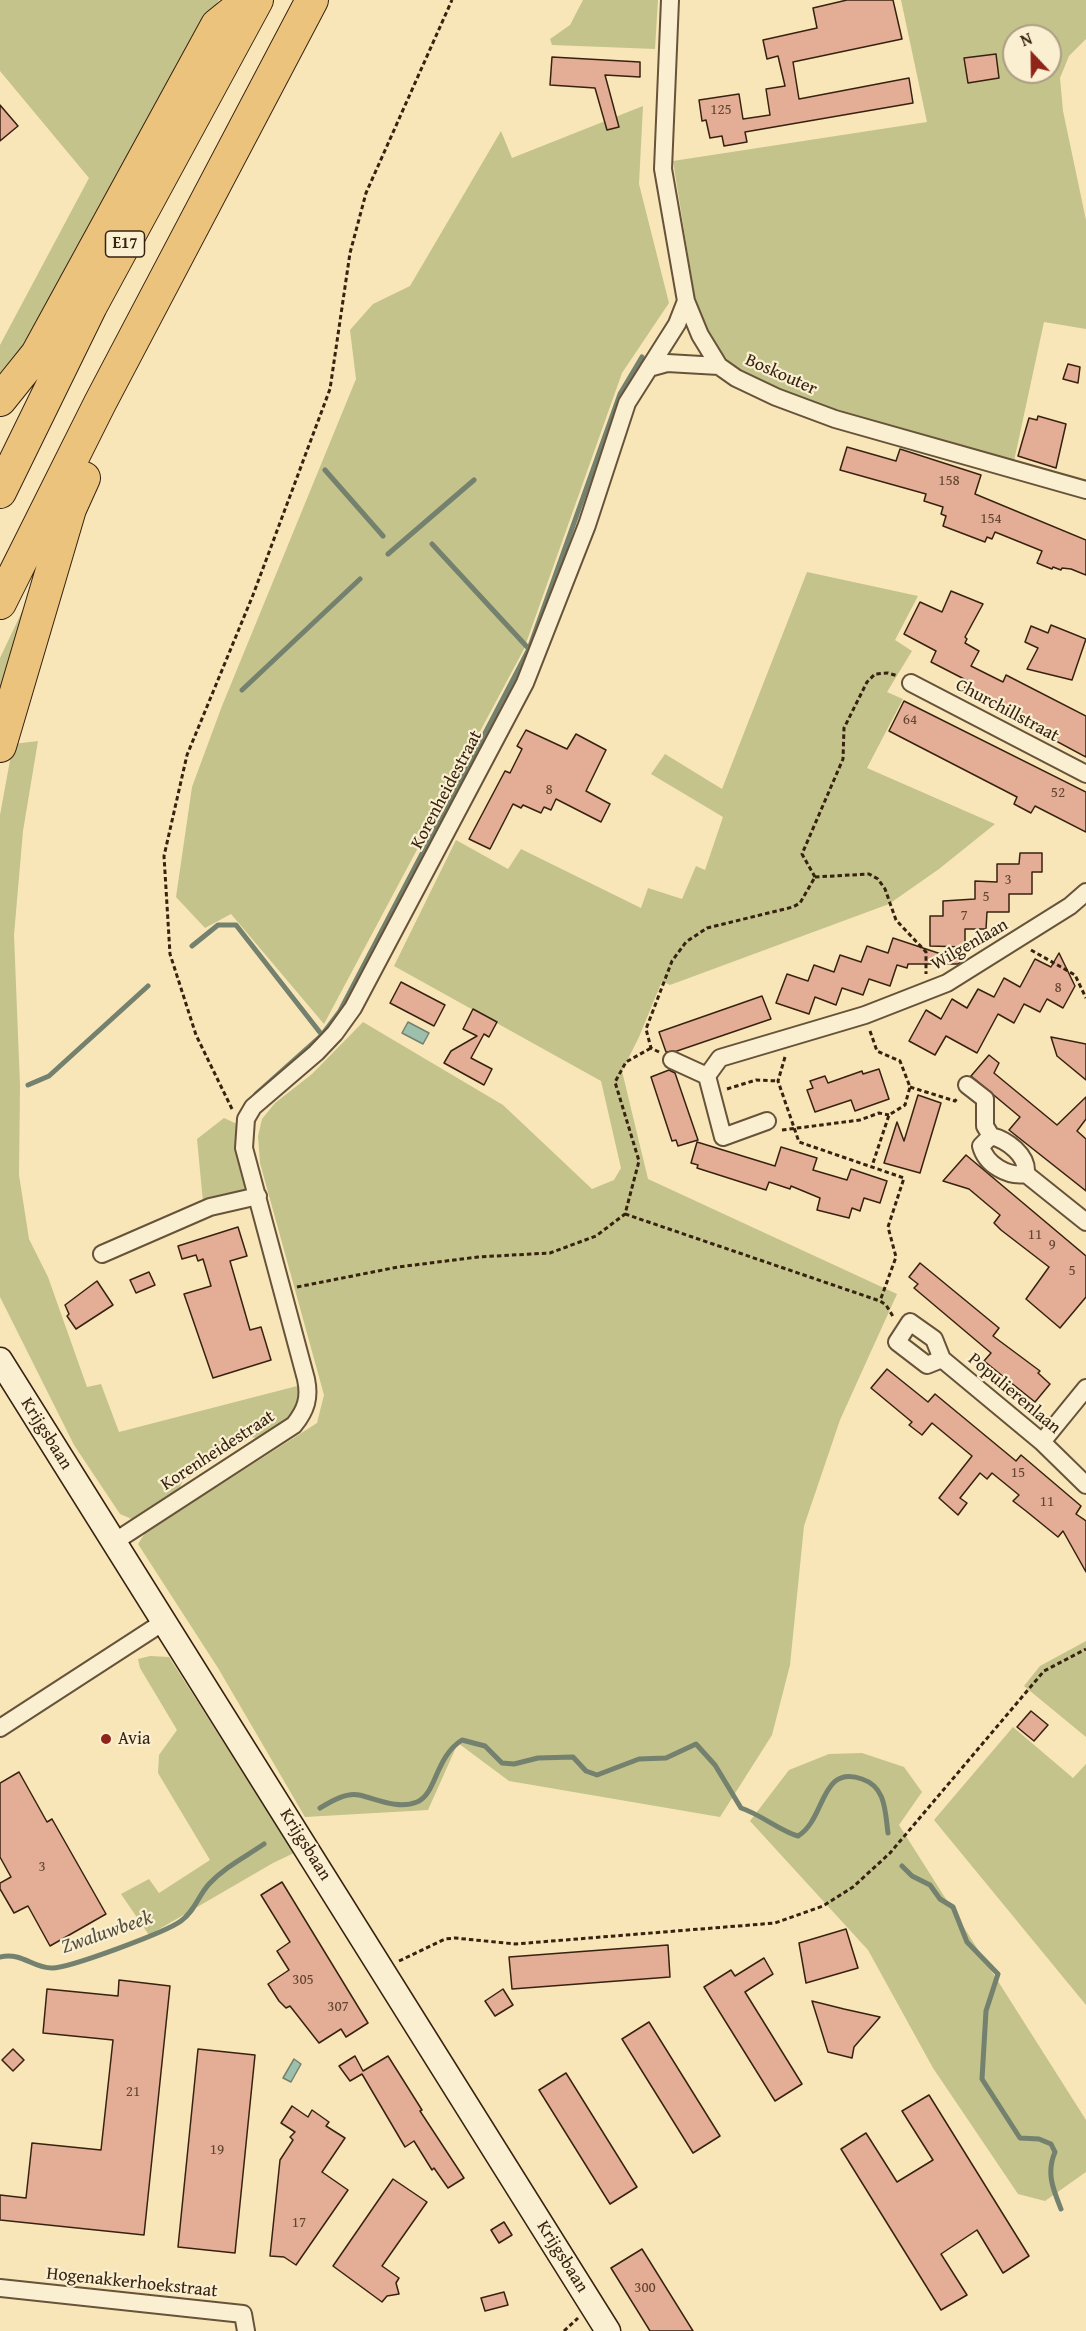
<!DOCTYPE html>
<html>
<head>
<meta charset="utf-8">
<style>
	body { margin:0 }
	#map { position:relative; width:1086px; height:2331px; overflow:hidden; background:#f8e6b8; font-family:"Gentium Book Plus",serif }
	canvas { display:block }
	.north { position:absolute; left:1002px; top:24px; width:60px; height:60px; box-sizing:border-box; background:#faefd1; border:2px solid #ac9d84; border-radius:50%; rotate:338deg; font-size:16px; font-weight:700; line-height:24px; text-align:center; color:#372210 }
	.north::after { content:''; display:block; margin:auto; width:21px; height:27px; background:#8f2418; clip-path:polygon(50% 0,100% 100%,50% 72%,0 100%) }
</style>
</head>
<body>
<div id="map">
<canvas width="1086" height="2331"></canvas>
<div class="north">N</div>
</div>
<script>
const g = document.querySelector('canvas').getContext('2d');
g.lineJoin = 'round';
function fillPath(path, color) { g.fillStyle = color; g.fill(path, 'evenodd'); }
function strokePath(path, color, width, dash) { g.strokeStyle = color; g.lineWidth = width; g.lineCap = dash ? 'butt' : 'round'; g.setLineDash(dash || []); g.stroke(path); }
function label(font, color, halo, rows, align = 'center') {
  g.font = font + ' "Gentium Book Plus",serif'; g.lineWidth = 4.5; g.setLineDash([]); g.textBaseline = 'middle'; g.strokeStyle = halo; g.fillStyle = color; for (const [text, x, y, turn = 0] of rows) {
    g.save(); g.translate(x, y); g.rotate((+turn || 0) * Math.PI / 180); g.textAlign = isNaN(turn) ? turn : align; if (halo) g.strokeText(text, 0, 0); g.fillText(text, 0, 0); g.restore();
  }
}
fillPath(new Path2D(`
	M 0,0 L 219,0 L 23,345 L 0,377 L 0,345 L 89,178 L 0,71 Z
	M 583,0 L 658,0 L 655,49 L 552,45 L 550,39 L 570,25 Z
	M 901,0 L 1086,0 L 1086,39 L 1069,56 L 1060,78 L 1063,111 L 1086,220 L 1086,329 L 1044,322 L 1014,461 L 837,411 L 762,382 L 733,366 L 719,350 L 705,325 L 695,299 L 673,161 L 927,122 ZM 1014,36 L 1050,36 L 1050,72 L 1014,72 Z
	M 643,106 L 639,184 L 669,303 L 622,373 L 524,649 L 324,1024 L 231,914 L 205,928 L 176,897 L 192,787 L 222,706 L 356,379 L 350,330 L 373,304 L 410,286 L 501,131 L 512,158 Z
	M 807,572 L 918,596 L 895,640 L 912,651 L 887,692 L 903,699 L 867,768 L 995,824 L 939,869 L 889,904 L 670,985 L 662,981 L 639,1037 L 622,1071 L 648,1179 L 897,1294 L 840,1420 L 804,1526 L 790,1665 L 772,1735 L 720,1817 L 509,1781 L 458,1743 L 428,1810 L 305,1817 L 218,1668 L 138,1544 L 145,1533 L 317,1423 L 324,1395 L 260,1163 L 258,1136 L 262,1119 L 275,1103 L 312,1074 L 363,1022 L 503,1105 L 592,1189 L 614,1180 L 621,1168 L 601,1081 L 394,966 L 456,840 L 508,869 L 521,849 L 641,908 L 648,888 L 682,899 L 696,866 L 705,870 L 723,817 L 651,774 L 665,754 L 722,789 Z
	M 34,586 L 0,710 L 0,658 Z
	M 38,741 L 23,831 L 14,935 L 20,1085 L 19,1175 L 29,1239 L 48,1277 L 87,1387 L 101,1384 L 119,1432 L 301,1385 L 302,1393 L 290,1422 L 261,1439 L 251,1437 L 182,1482 L 177,1494 L 134,1520 L 120,1514 L 74,1445 L 0,1297 L 0,815 L 13,744 Z
	M 224,1118 L 237,1124 L 237,1140 L 246,1189 L 203,1202 L 197,1139 Z
	M 1086,1641 L 1086,1737 L 1024,1686 L 1040,1666 Z
	M 150,1656 L 169,1657 L 294,1853 L 273,1863 L 149,1935 L 121,1894 L 149,1879 L 159,1893 L 210,1860 L 158,1773 L 159,1755 L 177,1730 L 140,1668 L 138,1659 Z
	M 1013,1727 L 1073,1778 L 1086,1764 L 1086,2005 L 934,1820 Z
	M 862,1753 L 904,1767 L 922,1792 L 899,1825 L 1086,2120 L 1086,2172 L 1045,2201 L 1018,2194 L 933,2068 L 868,1950 L 750,1821 L 789,1770 L 829,1754 Z`), '#c3c38b');
const water = new Path2D(`
	M 408,1022 L 429,1033 L 423,1044 L 402,1033 Z
	M 294,2059 L 301,2064 L 291,2082 L 283,2078 Z`);
fillPath(water, '#9dc0ad');
strokePath(water, '#74816e', 1.5);
strokePath(new Path2D(`
	M 325,470 L 383,536
	M 432,544 L 529,649
	M 388,554 L 474,480
	M 242,690 L 360,579
	M 192,946 L 218,925 L 236,925 L 322,1035
	M 28,1085 L 49,1076 L 148,986
	M 256,1094 L 322,1035 L 340,1011 L 529,649 L 620,394 L 642,357
	M 320,1808 C 330,1802 346,1792 359,1795 C 377,1799 398,1810 417,1802 C 436,1795 435,1757 462,1740 L 485,1746 L 502,1763 L 514,1764 L 538,1758 L 573,1757 L 586,1771 L 597,1775 L 639,1759 L 666,1758 L 696,1744 L 715,1765 L 741,1808 C 762,1815 780,1831 798,1836 C 826,1819 820,1764 862,1779 C 886,1787 885,1811 888,1833
	M 902,1866 L 912,1876 L 930,1885 L 940,1899 L 953,1907 L 967,1942 L 998,1974 L 986,2011 L 982,2079 L 1020,2138 L 1039,2139 L 1051,2144 L 1055,2152 C 1046,2173 1053,2189 1061,2209
	M 0,1957 C 23,1952 32,1968 52,1968 C 70,1968 166,1932 181,1921 C 195,1911 198,1896 209,1884 C 225,1867 245,1857 264,1844`), '#74816e', 5);
const building = new Path2D(`
	M 847,0 L 893,0 L 902,39 L 793,62 L 799,99 L 909,78 L 913,103 L 745,132 L 747,142 L 724,146 L 722,136 L 710,138 L 706,120 L 702,121 L 699,100 L 739,94 L 743,119 L 770,115 L 766,89 L 785,86 L 778,56 L 767,59 L 763,40 L 817,28 L 813,8 Z
	M 996,54 L 999,78 L 968,83 L 964,58 Z
	M 552,57 L 640,62 L 640,77 L 605,75 L 619,127 L 607,130 L 595,88 L 550,85 Z
	M 0,105 L 18,126 L 0,141 Z
	M 1068,364 L 1080,367 L 1078,383 L 1063,379 Z
	M 1038,416 L 1066,424 L 1056,468 L 1018,456 L 1029,418 L 1037,420 Z
	M 847,447 L 896,461 L 900,449 L 981,475 L 975,494 L 1086,540 L 1086,575 L 1071,569 L 1062,568 L 1061,570 L 1053,567 L 1052,569 L 1037,563 L 1042,551 L 995,532 L 992,539 L 987,537 L 985,542 L 943,526 L 946,516 L 941,514 L 943,507 L 924,501 L 926,494 L 840,470 Z
	M 951,591 L 983,604 L 965,637 L 967,639 L 965,643 L 979,651 L 971,666 L 1003,682 L 1006,675 L 1086,716 L 1086,757 L 963,691 L 968,681 L 931,662 L 936,651 L 904,634 L 920,602 L 942,612 Z
	M 1051,625 L 1086,639 L 1072,680 L 1027,669 L 1038,648 L 1025,642 L 1031,626 L 1048,633 Z
	M 904,701 L 1086,792 L 1086,832 L 1035,806 L 1031,813 L 1014,804 L 1017,797 L 889,731 Z
	M 526,730 L 567,749 L 576,734 L 606,750 L 586,791 L 610,804 L 601,822 L 556,799 L 551,810 L 544,807 L 541,813 L 523,805 L 521,808 L 513,804 L 490,849 L 469,839 L 505,771 L 510,773 L 522,749 L 517,746 Z
	M 1020,853 L 1042,853 L 1042,872 L 1032,872 L 1032,894 L 1009,894 L 1009,912 L 987,912 L 986,929 L 965,929 L 965,947 L 930,946 L 930,916 L 943,916 L 943,901 L 975,899 L 975,881 L 997,882 L 997,864 L 1019,864 Z
	M 893,938 L 962,961 L 958,964 L 908,964 L 907,968 L 897,965 L 890,986 L 869,979 L 863,995 L 842,988 L 836,1005 L 815,997 L 809,1014 L 776,1003 L 787,974 L 808,981 L 814,965 L 834,972 L 840,955 L 861,962 L 867,946 L 888,953 Z
	M 1059,953 L 1075,986 L 1063,1008 L 1047,999 L 1040,1012 L 1024,1004 L 1014,1023 L 998,1014 L 977,1053 L 946,1036 L 935,1055 L 909,1041 L 926,1010 L 941,1019 L 952,999 L 967,1008 L 978,989 L 994,997 L 1004,978 L 1020,987 L 1035,959 L 1051,967 Z
	M 401,982 L 445,1005 L 434,1026 L 390,1003 Z
	M 762,996 L 771,1019 L 677,1051 L 666,1052 L 659,1032 Z
	M 473,1009 L 497,1022 L 489,1037 L 484,1034 L 471,1058 L 492,1069 L 484,1085 L 444,1063 L 451,1051 L 477,1036 L 463,1029 Z
	M 1051,1037 L 1086,1044 L 1086,1080 L 1057,1056 Z
	M 989,1055 L 999,1063 L 994,1073 L 1057,1125 L 1086,1097 L 1086,1119 L 1077,1131 L 1086,1139 L 1086,1191 L 1009,1130 L 1020,1117 L 971,1076 Z
	M 879,1069 L 889,1099 L 855,1111 L 851,1100 L 815,1112 L 807,1090 L 813,1088 L 810,1081 L 825,1076 L 828,1083 L 862,1071 L 863,1074 Z
	M 669,1070 L 675,1073 L 698,1140 L 678,1146 L 676,1140 L 672,1141 L 651,1077 Z
	M 918,1095 L 941,1103 L 920,1173 L 884,1163 L 897,1122 L 904,1141 Z
	M 697,1142 L 775,1166 L 781,1147 L 817,1158 L 813,1170 L 847,1180 L 851,1169 L 887,1181 L 880,1203 L 864,1198 L 860,1211 L 852,1208 L 849,1218 L 817,1210 L 820,1198 L 791,1186 L 790,1189 L 769,1182 L 766,1190 L 697,1168 L 698,1165 L 691,1163 Z
	M 966,1155 L 1086,1256 L 1086,1297 L 1060,1328 L 1026,1299 L 1049,1267 L 1001,1230 L 994,1223 L 1000,1215 L 988,1205 L 969,1189 L 943,1181 Z
	M 238,1227 L 247,1256 L 230,1261 L 250,1330 L 261,1327 L 271,1360 L 213,1378 L 184,1294 L 211,1286 L 203,1259 L 198,1261 L 196,1255 L 182,1259 L 178,1246 Z
	M 920,1263 L 999,1328 L 993,1336 L 1040,1371 L 1038,1373 L 1050,1384 L 1035,1402 L 984,1361 L 991,1353 L 914,1288 L 918,1284 L 909,1277 Z
	M 149,1272 L 155,1285 L 136,1293 L 130,1280 Z
	M 97,1281 L 113,1305 L 76,1329 L 67,1316 L 69,1314 L 65,1305 Z
	M 887,1369 L 928,1402 L 935,1394 L 1016,1461 L 1021,1455 L 1081,1506 L 1076,1514 L 1086,1521 L 1086,1572 L 1063,1531 L 1058,1537 L 1026,1511 L 1013,1501 L 1019,1495 L 992,1473 L 987,1479 L 980,1473 L 960,1498 L 967,1503 L 958,1515 L 939,1498 L 972,1456 L 932,1423 L 922,1435 L 909,1425 L 912,1422 L 871,1388 Z
	M 1031,1711 L 1048,1725 L 1034,1741 L 1017,1727 Z
	M 19,1772 L 47,1822 L 52,1819 L 106,1914 L 50,1946 L 28,1906 L 14,1913 L 0,1889 L 0,1883 L 11,1877 L 0,1857 L 0,1783 Z
	M 282,1882 L 368,2023 L 346,2037 L 341,2029 L 319,2043 L 290,2006 L 286,2008 L 279,2001 L 268,1984 L 289,1970 L 277,1951 L 290,1942 L 261,1895 Z
	M 846,1929 L 858,1968 L 806,1983 L 799,1943 Z
	M 668,1945 L 670,1977 L 512,1989 L 509,1957 Z
	M 764,1958 L 773,1974 L 745,1992 L 802,2084 L 775,2101 L 704,1987 L 731,1970 L 735,1976 Z
	M 119,1980 L 170,1986 L 144,2235 L 0,2220 L 0,2195 L 26,2198 L 32,2143 L 101,2150 L 113,2040 L 43,2033 L 47,1989 L 118,1996 Z
	M 503,1989 L 513,2005 L 495,2016 L 485,2001 Z
	M 812,2001 L 844,2009 L 880,2017 L 854,2047 L 852,2058 L 828,2052 Z
	M 649,2022 L 720,2136 L 693,2153 L 622,2039 Z
	M 13,2049 L 24,2060 L 13,2071 L 2,2060 Z
	M 198,2049 L 255,2055 L 235,2253 L 178,2247 Z
	M 355,2056 L 363,2071 L 388,2056 L 422,2110 L 420,2111 L 464,2178 L 448,2188 L 434,2168 L 432,2170 L 414,2141 L 405,2147 L 362,2074 L 350,2081 L 339,2066 Z
	M 566,2073 L 637,2187 L 610,2204 L 539,2090 Z
	M 929,2095 L 1029,2256 L 1003,2273 L 977,2230 L 941,2254 L 967,2295 L 941,2310 L 841,2149 L 866,2133 L 897,2182 L 933,2160 L 902,2111 Z
	M 292,2106 L 308,2117 L 312,2110 L 329,2122 L 326,2126 L 345,2138 L 322,2172 L 348,2190 L 296,2265 L 284,2257 L 270,2256 L 280,2160 L 293,2140 L 290,2137 L 295,2132 L 281,2123 Z
	M 393,2179 L 427,2202 L 382,2266 L 399,2278 L 396,2283 L 399,2294 L 387,2296 L 382,2302 L 333,2266 Z
	M 504,2222 L 512,2235 L 499,2243 L 491,2230 Z
	M 642,2249 L 693,2331 L 650,2331 L 611,2268 Z
	M 504,2292 L 508,2305 L 485,2311 L 481,2298 Z`);
fillPath(building, '#e4ad95');
strokePath(building, '#372210', 1.5);
const street = new Path2D(`
	M 670,0 L 663,169 L 686,301 L 700,335 L 719,366 L 736,378 L 776,397 L 835,419 L 1086,490
	M 649,368 L 667,363 L 719,366
	M 911,683 L 1086,774
	M 672,1060 L 707,1076
	M 967,1085 L 985,1099 L 985,1126 L 991,1136
	M 767,1121 L 723,1137 L 707,1076 L 720,1058 L 865,1015 L 947,983 L 1070,906 L 1086,892
	M 1026,1174 C 1028,1155 1007,1140 991,1136 L 981,1146 C 986,1165 1008,1177 1026,1174 L 1086,1222
	M 102,1254 L 210,1207 L 258,1196
	M 942,1359 L 927,1365 L 897,1342 L 910,1322 L 934,1339 L 942,1359 L 1042,1442 L 1086,1485
	M 1042,1442 L 1086,1388
	M 114,1542 L 294,1425 C 306,1410 310,1398 306,1379 L 244,1148 L 246,1119 L 253,1107 L 316,1053 L 335,1033 L 353,1008 L 525,683 L 587,525 L 627,403 L 677,324 L 686,301
	M 0,1728 L 165,1621
	M 0,2288 L 243,2314 L 246,2331`);
const secondary = new Path2D(`
	M 0,1360 L 608,2331`);
const highway = new Path2D(`
	M 0,400 L 37,354 L 217,25 L 248,0
	M 0,492 L 91,306 L 257,0
	M 0,603 L 100,403 L 312,0
	M 0,746 L 70,509 L 84,478`);
strokePath(street, '#67533a', 20);
strokePath(secondary, '#372210', 27);
strokePath(highway, '#372210', 34);
strokePath(new Path2D(`
	M 815,877 L 802,854 L 843,759 L 844,728 L 867,682 L 875,674 L 888,673 L 898,676
	M 815,877 L 869,874 L 878,879 L 885,889 L 896,920 L 926,952 L 926,974
	M 1031,950 L 1075,975 L 1086,998
	M 870,1031 L 877,1051 L 900,1061 L 910,1087 L 905,1105 L 889,1115 L 872,1166
	M 659,1052 L 651,1048 L 646,1029 L 672,961 L 686,942 L 707,928 L 793,907 L 800,903 L 815,877
	M 785,1057 L 778,1081 L 799,1142 L 904,1178 L 888,1227 L 896,1257 L 880,1301
	M 910,1087 L 955,1101 L 958,1097
	M 727,1089 L 756,1080 L 778,1081
	M 232,1109 L 196,1035 L 170,954 L 164,856 L 187,755 L 253,595 L 330,389 L 350,253 L 366,193 L 452,0
	M 782,1130 L 860,1120 L 879,1113 L 889,1115
	M 625,1214 L 880,1301 L 886,1305 L 894,1318
	M 297,1287 L 398,1267 L 478,1257 L 550,1253 L 596,1236 L 625,1214 L 639,1161 L 615,1082 L 626,1062 L 651,1048
	M 399,1961 L 445,1939 L 455,1938 L 515,1944 L 775,1923 L 823,1906 L 853,1887 L 890,1853 L 1044,1671 L 1086,1649
	M 564,2331 L 578,2318`), '#372210', 3, [4.5, 3]);
strokePath(street, '#faefd1', 16);
strokePath(secondary, '#faefd1', 24);
strokePath(highway, '#ecc37c', 32);
for (const [x, y, r, color] of [
	[106,1739,6,"#8f2418"]
]) { const dot = new Path2D(); dot.arc(x, y, r, 0, 2 * Math.PI); g.fillStyle = color; g.fill(dot); strokePath(dot, '#faefd1', 2); }
label('15px', '#624531', null, [
	["125",721,110],
	["158",949,481],
	["154",991,519],
	["64",910,720],
	["8",549,790],
	["52",1058,793],
	["3",1008,880],
	["5",986,897],
	["7",964,916],
	["8",1058,988],
	["11",1035,1235],
	["9",1052,1245],
	["5",1072,1271],
	["15",1018,1473],
	["11",1047,1502],
	["3",42,1867],
	["305",303,1980],
	["307",338,2007],
	["21",133,2092],
	["19",217,2150],
	["17",299,2223],
	["300",645,2288]
]);
for (const [x, y, w] of [
	[125,244,39]
]) { const box = new Path2D(); box.roundRect(x - w / 2, y - 13, w, 26, 4.5); g.fillStyle = '#faefd1'; g.fill(box); strokePath(box, '#372210', 1.5); }
label('bold 16px', '#372210', null, [
	["E17",125,244]
]);
label('18px', '#372210', '#faefd1', [
	["Boskouter",781,375,24],
	["Churchillstraat",1007,711,28],
	["Korenheidestraat",447,790,-62],
	["Wilgenlaan",970,945,-30],
	["Populierenlaan",1014,1394,40],
	["Krijgsbaan",46,1434,58],
	["Korenheidestraat",218,1451,-33],
	["Krijgsbaan",305,1845,58],
	["Krijgsbaan",562,2257,58],
	["Hogenakkerhoekstraat",132,2283,6]
]);
label('18px', '#372210', '#faefd1', [
	["Avia",118,1739]
], 'left');
label('italic 20px', '#56513f', '#faefd1', [
	["Zwaluwbeek",107,1933,-19]
]);
</script>
</body>
</html>
